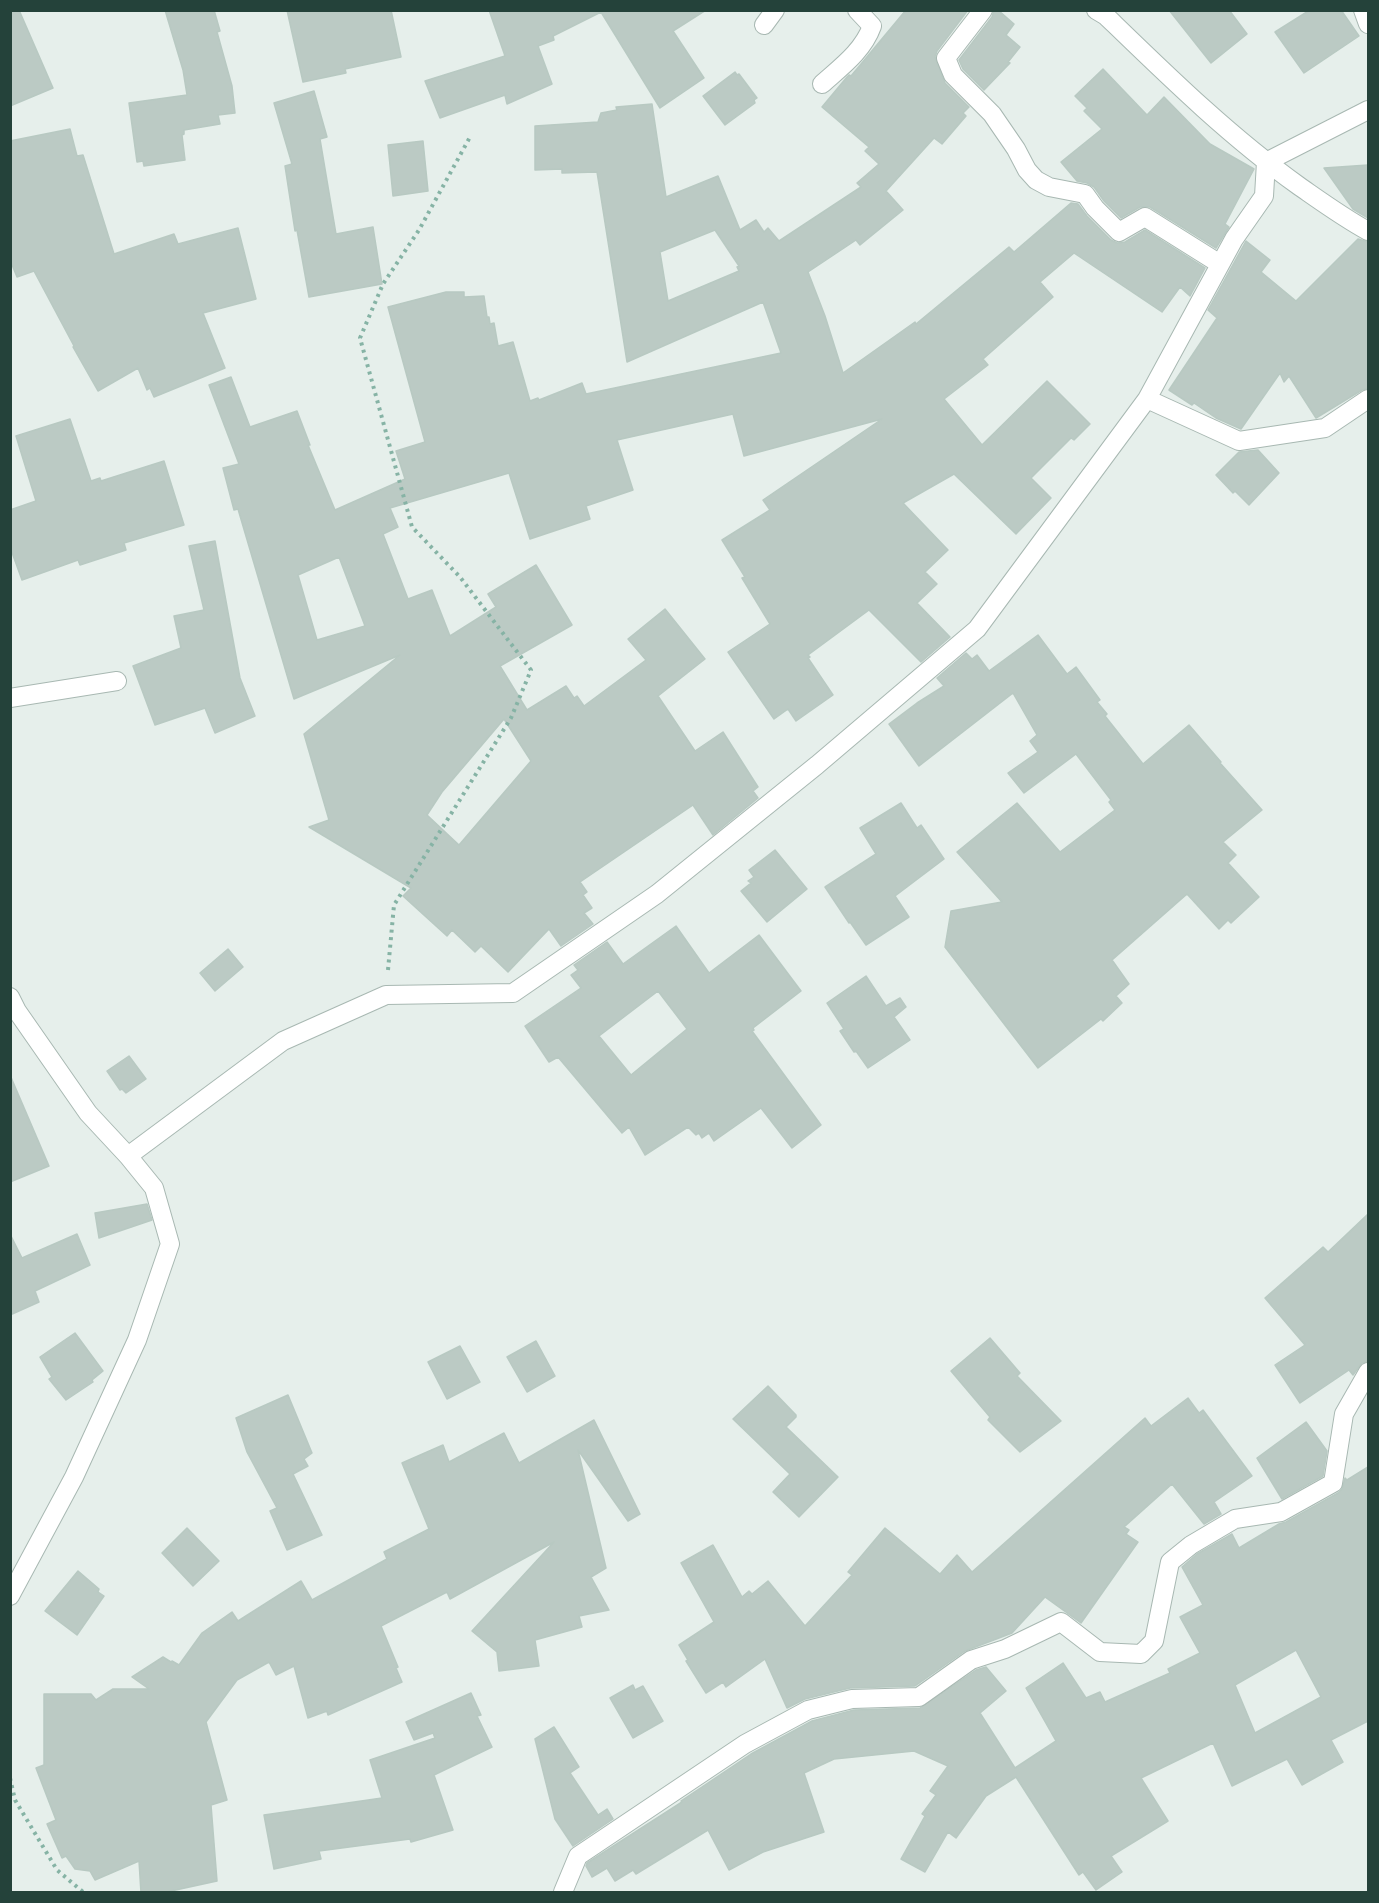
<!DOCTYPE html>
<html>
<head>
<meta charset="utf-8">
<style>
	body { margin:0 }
	#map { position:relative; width:1379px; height:1903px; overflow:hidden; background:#e6efeb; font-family:Cabin,sans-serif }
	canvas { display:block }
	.frame { position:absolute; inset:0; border:12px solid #24423a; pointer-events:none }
</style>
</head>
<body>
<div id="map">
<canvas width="1379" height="1903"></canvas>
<div class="frame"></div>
</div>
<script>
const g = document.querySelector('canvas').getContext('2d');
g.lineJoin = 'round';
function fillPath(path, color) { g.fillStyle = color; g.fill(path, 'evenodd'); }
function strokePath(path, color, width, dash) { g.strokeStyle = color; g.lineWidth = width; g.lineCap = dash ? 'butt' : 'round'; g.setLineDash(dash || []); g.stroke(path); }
const building = new Path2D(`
	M 10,10 L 19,10 L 53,88 L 10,106 Z
	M 165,10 L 214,10 L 220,31 L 217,32 L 232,86 L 235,113 L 218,115 L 220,124 L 184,130 L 184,134 L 182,135 L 185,160 L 144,166 L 143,161 L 137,162 L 129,103 L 187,95 L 183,70 Z
	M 287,10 L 391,10 L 401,57 L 345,69 L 346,73 L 303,82 Z
	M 489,10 L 706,10 L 673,31 L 704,78 L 660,108 L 601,12 L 553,36 L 554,40 L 538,46 L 552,84 L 507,104 L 505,95 L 440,118 L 425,81 L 505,56 Z
	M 906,10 L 968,10 L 937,51 L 935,57 L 945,83 L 969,107 L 963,113 L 966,116 L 942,144 L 934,138 L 886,191 L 903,210 L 860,245 L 856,240 L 808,272 L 825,316 L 843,373 L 915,322 L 916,324 L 1009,247 L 1014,252 L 1071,203 L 1078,204 L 1087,216 L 1111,240 L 1117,243 L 1125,242 L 1145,230 L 1205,268 L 1190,296 L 1180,287 L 1162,312 L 1074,253 L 1040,282 L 1053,297 L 983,359 L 988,365 L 944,399 L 982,445 L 1047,381 L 1090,424 L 1074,440 L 1071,438 L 1031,478 L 1051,498 L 1016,534 L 954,474 L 903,503 L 948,550 L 925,572 L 937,584 L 917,603 L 950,637 L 921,662 L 869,610 L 808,655 L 810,657 L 808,658 L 833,695 L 796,721 L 788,709 L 774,719 L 728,652 L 770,624 L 742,578 L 745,577 L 722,540 L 770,510 L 763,500 L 882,419 L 744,456 L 733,414 L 617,440 L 633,490 L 586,506 L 590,519 L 530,539 L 509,473 L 390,508 L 398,527 L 383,534 L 408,599 L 432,590 L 450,636 L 496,607 L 488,594 L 536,565 L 572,625 L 500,666 L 527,710 L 566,686 L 574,698 L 577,696 L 584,706 L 646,660 L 628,639 L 665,609 L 705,659 L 658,696 L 695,751 L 723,732 L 758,787 L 753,791 L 758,798 L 713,835 L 693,805 L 580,882 L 587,892 L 583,895 L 592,908 L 584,913 L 593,924 L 561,946 L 549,929 L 508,972 L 481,946 L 475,952 L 452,930 L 447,936 L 403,896 L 411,888 L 309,827 L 329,820 L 304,734 L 400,655 L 294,699 L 238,509 L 234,510 L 223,468 L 239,464 L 209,385 L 231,377 L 250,427 L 297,411 L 310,445 L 308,445 L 335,510 L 405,479 L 396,451 L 425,442 L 388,307 L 446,292 L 464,292 L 464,297 L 484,296 L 487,317 L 489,317 L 490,324 L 494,323 L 498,346 L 513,342 L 530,401 L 538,398 L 539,400 L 582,383 L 586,394 L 781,353 L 763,302 L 627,362 L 597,172 L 562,173 L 562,169 L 535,170 L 535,126 L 598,122 L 601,113 L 617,110 L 616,107 L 652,104 L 666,197 L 718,176 L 740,230 L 756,220 L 764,232 L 768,228 L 779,241 L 861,187 L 857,183 L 879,164 L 865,151 L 869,147 L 822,107 L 847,77 L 849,75 L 851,76 ZM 715,230 L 739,266 L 737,267 L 739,271 L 668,301 L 660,252 ZM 339,557 L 365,626 L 317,640 L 298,575 ZM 504,719 L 531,761 L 459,845 L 427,815 L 442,792 Z
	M 994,10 L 998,10 L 1014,24 L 1006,35 L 1020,47 L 1008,62 L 1010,63 L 984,90 L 963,69 L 959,60 L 992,17 Z
	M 1169,10 L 1229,10 L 1247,34 L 1211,63 Z
	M 1310,10 L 1341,10 L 1359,36 L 1304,73 L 1275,32 Z
	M 1103,69 L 1147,115 L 1164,97 L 1210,144 L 1254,169 L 1225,224 L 1229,227 L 1216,248 L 1150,207 L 1140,207 L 1121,218 L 1104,201 L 1094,187 L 1087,183 L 1077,181 L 1061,162 L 1102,129 L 1084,111 L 1087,108 L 1075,96 Z
	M 735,72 L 737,75 L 739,74 L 757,98 L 754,100 L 755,103 L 725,125 L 703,96 Z
	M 314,91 L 327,137 L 320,139 L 336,234 L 373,227 L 382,284 L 309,297 L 297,230 L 295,231 L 285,166 L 292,164 L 274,103 Z
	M 70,129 L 77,156 L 83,155 L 114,254 L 174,234 L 178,244 L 238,228 L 256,299 L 203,313 L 225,368 L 154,397 L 150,388 L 147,390 L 138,368 L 98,391 L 73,347 L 74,346 L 34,271 L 17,277 L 10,260 L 10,141 Z
	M 423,141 L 428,191 L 393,196 L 388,145 Z
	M 1368,165 L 1368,218 L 1353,209 L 1324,168 Z
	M 1358,239 L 1368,242 L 1368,388 L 1362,390 L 1316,418 L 1289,376 L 1284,382 L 1280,373 L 1241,429 L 1216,418 L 1194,403 L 1192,405 L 1169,390 L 1217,318 L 1208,310 L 1246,241 L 1270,260 L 1261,272 L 1296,301 Z
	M 70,419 L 91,481 L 100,478 L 101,481 L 164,461 L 184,525 L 124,543 L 126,550 L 80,565 L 78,560 L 22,580 L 10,547 L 10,510 L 36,501 L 16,436 Z
	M 1258,450 L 1279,473 L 1249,505 L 1235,491 L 1233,493 L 1216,475 L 1239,452 Z
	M 215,541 L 240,678 L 255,716 L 215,733 L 205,708 L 155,725 L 133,666 L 181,648 L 174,616 L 204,610 L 189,546 Z
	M 1038,635 L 1067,674 L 1076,667 L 1100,700 L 1097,702 L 1107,714 L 1105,716 L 1143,764 L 1189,725 L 1221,762 L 1220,763 L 1262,810 L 1223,842 L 1236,855 L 1228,863 L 1259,897 L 1231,923 L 1228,920 L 1219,929 L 1187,894 L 1112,960 L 1129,984 L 1116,996 L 1122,1003 L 1103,1021 L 1101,1019 L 1038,1068 L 945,947 L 951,911 L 1002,902 L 957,852 L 1017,803 L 1060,852 L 1115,810 L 1109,802 L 1111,800 L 1076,754 L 1024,793 L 1008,773 L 1038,752 L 1030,741 L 1037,735 L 1013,693 L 919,766 L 889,724 L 917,703 L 944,686 L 937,678 L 966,653 L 972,659 L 977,655 L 989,671 Z
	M 901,803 L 917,828 L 921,825 L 944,859 L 895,896 L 909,917 L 866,945 L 850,922 L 849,923 L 825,887 L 876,854 L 860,828 Z
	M 775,850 L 807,889 L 767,922 L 741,891 L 751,883 L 748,881 L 754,877 L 749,870 Z
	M 676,926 L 709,973 L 759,935 L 801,991 L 753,1028 L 754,1030 L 752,1031 L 821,1125 L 792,1148 L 761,1108 L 714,1141 L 709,1133 L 702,1138 L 699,1133 L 696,1135 L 688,1127 L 645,1155 L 629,1127 L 622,1133 L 558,1057 L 549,1062 L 525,1026 L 581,988 L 571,975 L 578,970 L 574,965 L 607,942 L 623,964 ZM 658,991 L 687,1029 L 631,1075 L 599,1036 Z
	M 228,949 L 243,967 L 215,991 L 200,973 Z
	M 866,976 L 886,1006 L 900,998 L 906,1007 L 894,1017 L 910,1040 L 868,1068 L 856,1051 L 854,1052 L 840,1031 L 844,1029 L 827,1003 Z
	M 129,1056 L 146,1079 L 126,1093 L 122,1089 L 120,1090 L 107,1071 Z
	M 10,1075 L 49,1166 L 10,1182 Z
	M 147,1204 L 152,1220 L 99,1238 L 95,1213 Z
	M 1368,1214 L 1368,1361 L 1362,1363 L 1353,1375 L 1349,1370 L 1300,1403 L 1275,1365 L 1305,1345 L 1265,1298 L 1323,1247 L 1328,1252 Z
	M 10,1234 L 22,1258 L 77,1234 L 90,1265 L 35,1291 L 39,1302 L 10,1315 Z
	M 75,1333 L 103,1371 L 92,1380 L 93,1382 L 66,1400 L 49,1379 L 52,1377 L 40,1357 Z
	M 990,1338 L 1020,1373 L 1017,1376 L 1061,1421 L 1020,1452 L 988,1420 L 990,1417 L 951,1371 Z
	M 536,1341 L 555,1376 L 527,1392 L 507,1357 Z
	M 460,1346 L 480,1382 L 447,1399 L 428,1362 Z
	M 768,1386 L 796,1415 L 796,1417 L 786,1427 L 838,1477 L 799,1517 L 773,1492 L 790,1474 L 733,1419 Z
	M 288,1395 L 312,1453 L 304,1459 L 308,1466 L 293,1474 L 322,1535 L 287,1550 L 270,1511 L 277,1508 L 247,1452 L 236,1418 Z
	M 1188,1398 L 1199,1413 L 1203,1410 L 1252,1476 L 1214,1502 L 1221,1514 L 1204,1524 L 1172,1484 L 1124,1527 L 1129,1530 L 1126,1534 L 1138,1542 L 1081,1623 L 1045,1597 L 1012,1633 L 965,1651 L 915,1686 L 850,1688 L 805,1699 L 787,1708 L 765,1659 L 726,1687 L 723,1682 L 706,1693 L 686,1661 L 688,1660 L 679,1645 L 714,1622 L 681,1563 L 713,1545 L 742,1597 L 749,1591 L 752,1594 L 768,1581 L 805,1626 L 852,1575 L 848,1572 L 885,1528 L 940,1574 L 957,1555 L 972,1572 L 1145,1418 L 1151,1426 Z
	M 594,1420 L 640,1514 L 628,1521 L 578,1450 L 606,1568 L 591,1577 L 609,1610 L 579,1616 L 582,1627 L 535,1640 L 539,1666 L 499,1671 L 497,1652 L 472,1631 L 554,1542 L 450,1599 L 447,1592 L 381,1626 L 398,1667 L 396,1668 L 402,1682 L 328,1715 L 327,1711 L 308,1718 L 294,1666 L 276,1675 L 269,1662 L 237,1680 L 206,1722 L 227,1800 L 211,1805 L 217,1881 L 162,1893 L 141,1893 L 139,1861 L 95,1880 L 90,1871 L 75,1869 L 66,1856 L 62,1858 L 47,1824 L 56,1820 L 36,1768 L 44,1765 L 44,1694 L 91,1694 L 96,1700 L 113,1689 L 149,1689 L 132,1677 L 163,1657 L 171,1662 L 172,1661 L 179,1665 L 202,1633 L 232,1612 L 238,1621 L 301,1581 L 312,1600 L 387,1559 L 384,1552 L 429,1529 L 402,1463 L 443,1445 L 449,1462 L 504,1433 L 519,1463 Z
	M 1306,1422 L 1327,1451 L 1323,1476 L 1282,1499 L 1257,1458 Z
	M 1368,1467 L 1368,1721 L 1331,1740 L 1343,1762 L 1302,1785 L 1287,1759 L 1232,1786 L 1213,1743 L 1141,1778 L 1168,1821 L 1111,1856 L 1122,1872 L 1096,1890 L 1083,1872 L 1079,1875 L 1016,1777 L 986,1796 L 956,1838 L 948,1832 L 925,1872 L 901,1859 L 925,1816 L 922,1814 L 936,1795 L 930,1791 L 948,1766 L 914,1751 L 834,1759 L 804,1773 L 824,1832 L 763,1852 L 729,1870 L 708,1830 L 636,1874 L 633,1870 L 615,1881 L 607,1868 L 592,1877 L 586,1866 L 587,1863 L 682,1802 L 681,1801 L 751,1754 L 812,1721 L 854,1710 L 920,1708 L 976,1670 L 986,1667 L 1006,1691 L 980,1713 L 1015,1768 L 1056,1741 L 1026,1688 L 1063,1663 L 1086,1698 L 1100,1692 L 1105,1702 L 1170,1673 L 1168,1669 L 1200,1653 L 1180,1617 L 1203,1605 L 1182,1567 L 1197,1554 L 1232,1534 L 1239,1548 L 1279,1524 L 1286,1522 L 1338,1493 L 1342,1489 L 1345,1478 L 1347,1480 ZM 1296,1650 L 1321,1697 L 1255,1733 L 1235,1685 Z
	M 187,1528 L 219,1561 L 193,1586 L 162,1553 Z
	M 78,1571 L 99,1589 L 98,1592 L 104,1596 L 77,1635 L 45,1611 Z
	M 633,1685 L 635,1690 L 643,1686 L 663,1721 L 633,1738 L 610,1698 Z
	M 471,1693 L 481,1715 L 477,1716 L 492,1747 L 434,1775 L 453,1830 L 411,1842 L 410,1839 L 319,1851 L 321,1859 L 274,1869 L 264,1815 L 382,1798 L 370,1760 L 435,1738 L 433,1733 L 414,1740 L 406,1722 Z
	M 554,1727 L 579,1767 L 570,1773 L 598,1815 L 607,1809 L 613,1819 L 573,1846 L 555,1819 L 535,1739 Z`);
fillPath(building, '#bbcac4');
strokePath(building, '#b8c9c2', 1.5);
const minor = new Path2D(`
	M 983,10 L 946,58 L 953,75 L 992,114 L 1016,149 L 1027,170 L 1036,180 L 1049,187 L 1085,194 L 1095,208 L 1119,232 L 1145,217 L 1220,264
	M 1096,10 L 1106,16 C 1168,76 1229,136 1299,186 C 1322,202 1344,218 1368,231
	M 1363,10 L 1368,24
	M 764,25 L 775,10
	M 822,84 C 841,67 863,51 872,26 L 857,10
	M 1147,399 L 1239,441 L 1325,428 L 1368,399
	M 10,698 L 117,681
	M 10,997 L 17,1011 L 88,1113 L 128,1156 L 154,1188 L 170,1244 L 137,1340 L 74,1477 L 10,1596
	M 128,1156 L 283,1041 L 386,995 L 513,993 L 657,894 L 817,765 L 977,629 L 1147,399 L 1234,239 L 1264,196 L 1266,162 L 1368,110
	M 563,1892 L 578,1856 L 745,1744 L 808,1710 L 852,1699 L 919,1697 L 971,1660 L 1005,1649 L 1061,1622 L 1100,1652 L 1141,1654 L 1154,1641 L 1170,1562 L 1191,1545 L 1235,1519 L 1281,1512 L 1333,1483 L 1344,1414 L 1368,1372`);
strokePath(minor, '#a8b8b2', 20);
strokePath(new Path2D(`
	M 388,970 L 394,905 L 511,718 L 531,670 L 460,577 L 412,527 L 360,338 L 383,284 L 419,230 L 470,137
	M 10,1778 L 15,1800 L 57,1870 L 83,1892`), '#86b3a5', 4, [3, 4.5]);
strokePath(minor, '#fff', 18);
</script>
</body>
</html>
